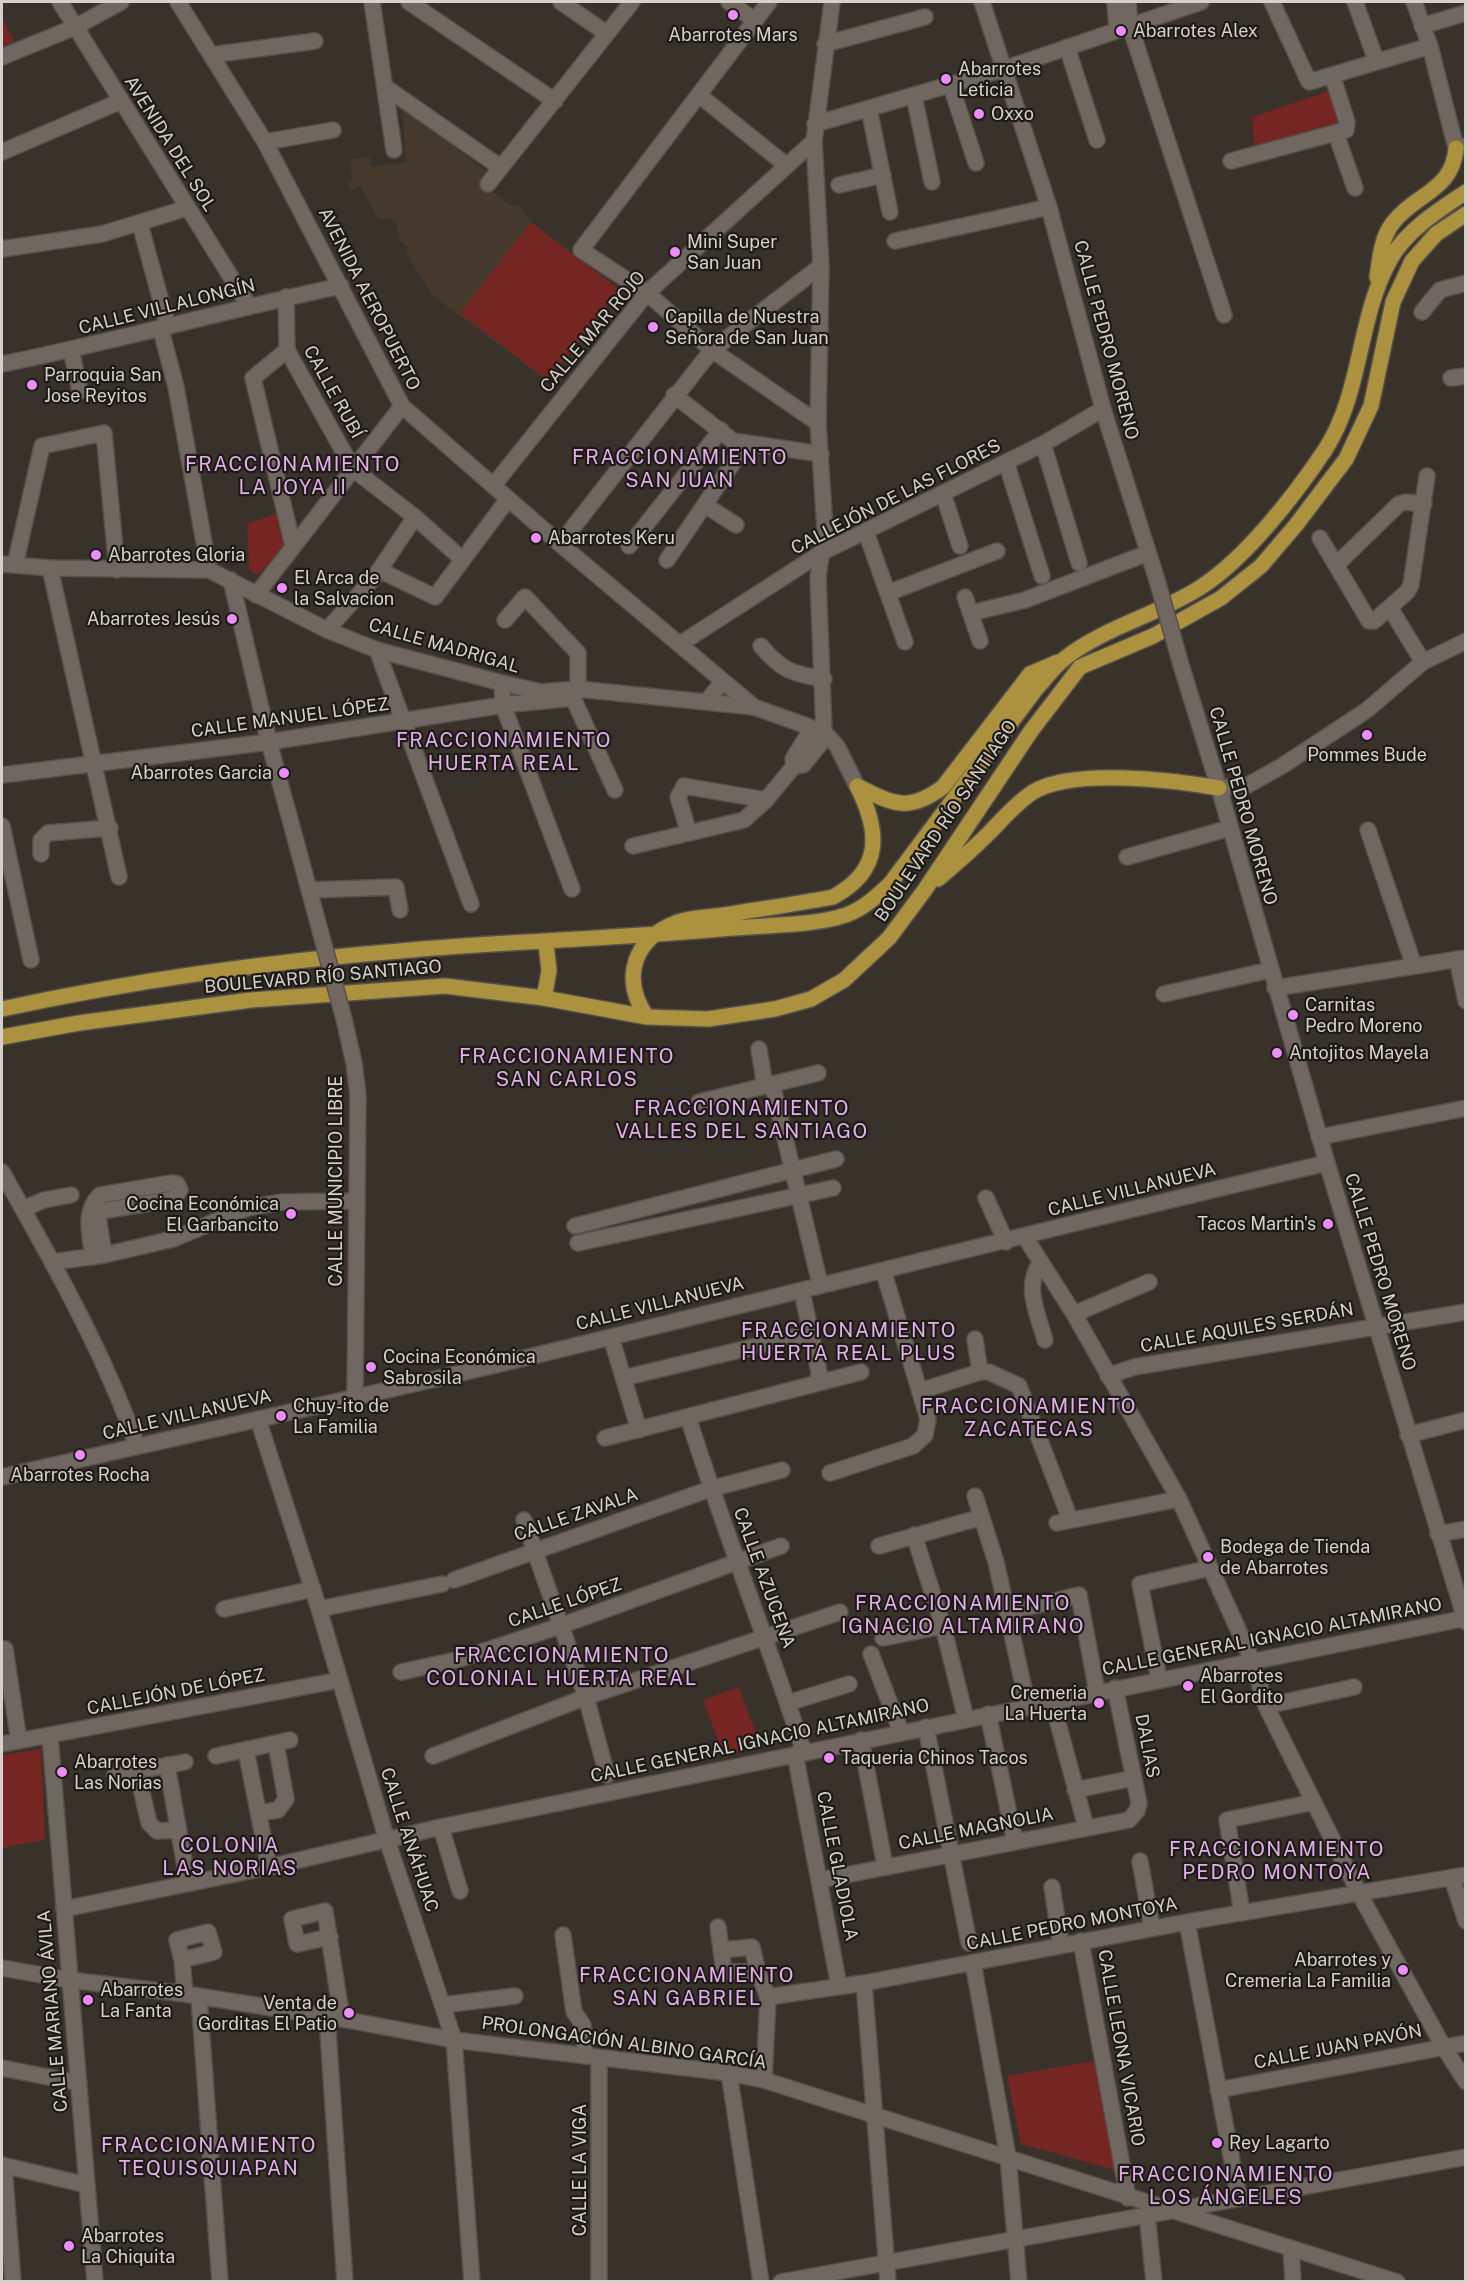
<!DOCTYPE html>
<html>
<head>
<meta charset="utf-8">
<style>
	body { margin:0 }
	#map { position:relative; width:1467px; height:2283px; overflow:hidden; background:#39322b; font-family:"Public Sans",sans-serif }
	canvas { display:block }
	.frame { position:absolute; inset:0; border:3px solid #d5d0cc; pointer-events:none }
</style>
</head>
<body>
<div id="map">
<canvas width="1467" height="2283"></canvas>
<div class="frame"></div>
</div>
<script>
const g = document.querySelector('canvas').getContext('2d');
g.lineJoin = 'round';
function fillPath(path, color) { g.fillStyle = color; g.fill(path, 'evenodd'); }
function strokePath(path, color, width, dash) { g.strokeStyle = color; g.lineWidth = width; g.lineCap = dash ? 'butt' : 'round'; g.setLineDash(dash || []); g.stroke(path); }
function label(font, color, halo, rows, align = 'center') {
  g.font = font + ' "Public Sans",sans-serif'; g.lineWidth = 4.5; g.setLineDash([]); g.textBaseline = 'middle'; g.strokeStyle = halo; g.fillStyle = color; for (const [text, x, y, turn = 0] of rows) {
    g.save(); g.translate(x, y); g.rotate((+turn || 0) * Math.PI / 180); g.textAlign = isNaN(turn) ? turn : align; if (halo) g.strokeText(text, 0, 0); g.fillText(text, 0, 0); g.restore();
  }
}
fillPath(new Path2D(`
	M 402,106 L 486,171 L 479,181 L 512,206 L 520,206 L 531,222 L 620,290 L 548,381 L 432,295 L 405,251 L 408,247 L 399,240 L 395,219 L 379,219 L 360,186 L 351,191 L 347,183 L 352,179 L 350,159 L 370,157 L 371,167 L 406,162 Z`), '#45392d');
fillPath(new Path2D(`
	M 2,18 L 14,41 L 2,47 Z
	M 1332,90 L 1339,133 L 1255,155 L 1252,117 Z
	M 531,222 L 620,290 L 548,381 L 460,313 Z
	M 281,512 L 289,544 L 259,574 L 254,574 L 249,566 L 247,524 Z
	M 739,1687 L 760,1744 L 724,1757 L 703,1700 Z
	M 41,1749 L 45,1840 L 2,1848 L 2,1755 Z
	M 1099,2060 L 1119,2171 L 1021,2144 L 1007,2076 Z`), '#752522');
const street = new Path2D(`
	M 60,2 L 249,306
	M 178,2 L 265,142 L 402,406 L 560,544 L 754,707
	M 372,2 L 394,150
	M 409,2 L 555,101
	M 561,2 L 606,33
	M 729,2 L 754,20
	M 769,2 L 581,250 L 647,293 L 712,350 L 818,423
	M 1115,2 L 1117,30
	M 1128,2 L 1130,26 L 1224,315
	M 1272,2 L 1309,82 L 1430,46
	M 1355,2 L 1376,60
	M 1414,2 L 1430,46 L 1456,148 L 1466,146
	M 1422,26 L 1466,13
	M 825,44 L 925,17
	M 1067,47 L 1097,140
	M 211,55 L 315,41
	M 2,57 L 75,27 L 121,2
	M 951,86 L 976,163
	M 385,87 L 500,167
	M 699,95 L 787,166
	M 914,96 L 932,182
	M 869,109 L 890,212
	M 815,124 L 1004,69 L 1201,2
	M 1336,134 L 1355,188
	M 265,142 L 333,130
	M 2,152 L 121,101
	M 1231,161 L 1346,130 L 1347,122 L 1332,75
	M 488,184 L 632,2
	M 839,185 L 883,175
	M 140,224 L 168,327
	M 895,241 L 1049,207
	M 2,249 L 102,234 L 187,208
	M 286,297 L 287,350 L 353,469 L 415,517 L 463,560
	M 1422,312 L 1440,290 L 1466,283
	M 161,330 L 176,387 L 209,570
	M 71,350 L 80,391
	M 287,350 L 253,378 L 293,546
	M 2,364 C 116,341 227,310 341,286
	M 1451,378 L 1466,376
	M 674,395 L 733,441 L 821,454
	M 1043,444 L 1079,563
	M 1006,462 L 1042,576
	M 493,486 L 647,293 L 814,141
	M 943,493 L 960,546
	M 705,505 L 736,525
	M 866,532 L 905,642
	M 1320,538 L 1369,621 L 1374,621 L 1407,592 L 1411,585 L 1427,476
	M 560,544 L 712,350 L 821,266
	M 629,546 L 721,430
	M 667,560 L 746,444
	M 15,565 L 42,446 L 104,433 L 117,570
	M 1336,565 L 1399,504 L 1405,502 L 1424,504
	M 50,568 L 119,877
	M 379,570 L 435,597 L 508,499
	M 231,580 L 269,742 L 321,934
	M 888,593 L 997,551
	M 256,595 L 402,406
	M 965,597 L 980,641
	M 1390,608 L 1423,662
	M 971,613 L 1025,600 L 1148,553
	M 327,630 L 376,575 L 415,517
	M 680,644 L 821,553 L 1043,444 L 1103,409
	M 761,646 C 782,671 793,674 824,679
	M 377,650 L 471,904
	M 502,683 L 503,705 L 572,889
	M 573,698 L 615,790
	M 707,701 L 723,681
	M 794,766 L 803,765 L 820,744 L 824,732 L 818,577 L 825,529 L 818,423 L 821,266 L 814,141 L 832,2
	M 2,775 L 269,742 L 503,705 L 573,698 L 578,689 L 578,653 L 525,597 L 505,620
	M 1219,788 L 1248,785 L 1282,766 L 1367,710 L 1423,662 L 1466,641
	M 2,826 L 31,960
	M 1368,830 L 1414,966
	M 689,833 L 678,797 L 684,786 L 766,800
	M 633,846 L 744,820 L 766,800 L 794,766 L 793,759 L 812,728
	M 41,854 L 41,840 L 48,833 L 110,828
	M 1127,857 L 1230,828
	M 310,890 L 396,887 L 400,910
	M 1457,959 L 1466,1001
	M 1275,988 L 1466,958
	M 1164,994 L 1270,970
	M 344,1019 L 354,1063 L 358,1095 L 355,1395
	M 759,1049 L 765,1086
	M 772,1084 L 820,1284
	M 699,1102 L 818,1073
	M 1319,1137 L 1466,1108
	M 2,1172 C 52,1261 103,1350 137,1446
	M 986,1198 L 1006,1242
	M 23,1209 L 44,1200 L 71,1195
	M 101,1211 L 98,1216 L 104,1255
	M 575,1226 L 836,1159
	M 1025,1237 L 1074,1314 L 1179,1499 L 1252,1660 L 1266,1706 L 1359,1893 L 1443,2046 L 1466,2082
	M 578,1243 L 833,1188
	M 93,1257 C 90,1235 83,1211 100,1195 L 171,1183 L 177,1184 L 180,1190 L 174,1199 L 101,1211
	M 52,1262 L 104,1255 L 173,1239 L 247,1208 L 282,1202 L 357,1201
	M 1041,1262 C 1023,1286 1038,1314 1045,1340
	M 804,1301 L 819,1372 L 818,1381
	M 1074,1314 L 1149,1282
	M 975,1339 L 980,1372
	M 614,1347 L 639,1430
	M 1108,1376 L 1134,1367 L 1466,1312
	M 623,1378 L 811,1333
	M 920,1391 L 980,1372 L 989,1372 L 1019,1386 L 1070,1519
	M 688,1417 C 724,1530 767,1640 804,1752
	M 258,1419 L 319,1609 L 387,1840 L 454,2040 L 472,2282
	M 1408,1435 L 1466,1420
	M 605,1438 L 861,1372
	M 830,1473 L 913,1446 L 925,1435 L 928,1419 L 883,1270
	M 2,1477 C 177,1437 353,1399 529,1357 C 795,1293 1060,1225 1327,1163
	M 975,1496 L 996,1562 L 1028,1707
	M 524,1520 L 586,1697 L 607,1775
	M 1057,1523 L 1179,1499
	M 1438,1534 L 1466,1529
	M 914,1535 L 943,1626 L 966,1719
	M 879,1546 L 982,1517
	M 454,1580 L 710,1489 L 782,1470
	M 224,1609 L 313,1589
	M 319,1609 L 442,1584
	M 1008,1612 L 1079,1595 L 1097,1692
	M 883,1638 L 943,1626
	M 5,1649 L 19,1741
	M 871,1654 L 901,1732
	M 401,1672 L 460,1659 L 560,1626 L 781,1546
	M 1159,1679 L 1140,1584 L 1210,1568
	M 1052,1701 L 1086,1827
	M 788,1703 L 849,1684
	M 1266,1706 L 1354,1687
	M 988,1714 L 1015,1842
	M 926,1727 L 969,1943
	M 50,1736 L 95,2282
	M 861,1740 L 885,1866
	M 2,1744 L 340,1680
	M 246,1750 L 269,1867
	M 795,1754 L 839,1986
	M 216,1756 L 290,1740
	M 433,1756 L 586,1697 L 840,1612
	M 167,1765 L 188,1883
	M 137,1771 L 149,1823 L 157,1831 L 179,1830
	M 115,1775 L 185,1762
	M 1075,1790 L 1134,1778
	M 258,1813 L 278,1810 L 286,1799 L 276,1744
	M 441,1827 L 460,1891
	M 1140,1861 L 1152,1928
	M 1452,1878 L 1466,1921
	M 820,1880 L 1129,1820 L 1137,1811 L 1139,1803 L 1115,1688
	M 1052,1887 L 1061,1945
	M 64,1909 L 269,1867 L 441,1827 L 1466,1618
	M 1242,1913 L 1227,1820 L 1314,1802
	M 1187,1922 L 1239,2198
	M 718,1927 L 724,1972 L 758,1972
	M 563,1935 L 574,2012 L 583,2025 L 585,2056
	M 330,1937 L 297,1944 L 292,1919 L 325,1911 L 342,2019
	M 1081,1941 L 1128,2198
	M 722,1950 L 752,1947 L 758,1972 L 768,1997 L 764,2080
	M 182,1960 L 214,1952 L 208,1932 L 177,1940 L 182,1960 L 185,1994
	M 973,1963 L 1008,2157 L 1019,2282
	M 2,1968 L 70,1980 L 185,1994 L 342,2019 L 454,2040 L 729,2073 L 764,2080 L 1397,2282
	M 864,1983 L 888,2282
	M 199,1997 L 220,2282
	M 768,1997 L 864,1983 L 1187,1922 L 1466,1875
	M 443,2005 L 515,1996
	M 327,2017 L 345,2282
	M 599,2058 L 599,2282
	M 2,2068 L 79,2083
	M 729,2073 L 761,2282
	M 1218,2090 L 1466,2043
	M 2,2165 L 87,2185
	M 4,2166 L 13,2282
	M 1147,2214 L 1154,2282
	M 1291,2248 L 1293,2282
	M 781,2282 L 1466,2157`);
const secondary = new Path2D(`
	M 982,2 L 1049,207 L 1103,409 L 1157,580
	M 2,564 L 50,568 L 209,570 L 327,630 L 377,650 L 502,683 L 541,692 L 578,689 L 754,707 L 824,732 L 837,746 L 857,786
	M 1181,665 L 1219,788 L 1327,1163 L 1466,1622`);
const primary = new Path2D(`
	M 1377,277 C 1380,258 1381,239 1392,224 C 1414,194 1453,191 1456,148
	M 857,786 C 893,804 908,813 943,787 L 1030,674 L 1058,662
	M 938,879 C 956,864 973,849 989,833 C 1003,819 1016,803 1033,792 C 1074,768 1172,780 1219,788
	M 544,998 L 549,971 L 546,943
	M 2,1009 C 136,980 273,961 411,950 C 518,941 626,938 733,928 C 767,925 813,926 846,915 C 863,909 877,896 890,884 L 1036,689 C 1045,679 1054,667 1064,659 C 1104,627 1158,615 1201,587 C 1246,558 1295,495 1325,450 C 1363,391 1357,318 1391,258 C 1407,230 1439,210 1466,192
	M 647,1017 C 620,978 634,938 678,922 C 692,917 709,917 724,915 C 760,909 797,904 833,897 C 883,870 880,831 857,786
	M 2,1037 L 79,1023 L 251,1000 L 445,986 L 544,998 L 647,1017 L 708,1019 L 775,1009 L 811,999 L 844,980 L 889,938 L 924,891 L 1031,731 L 1080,667 L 1153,636 L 1221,598 L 1261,566 L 1296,525 L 1346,459 L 1371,406 L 1393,302 L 1412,261 L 1436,234 L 1466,214`);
strokePath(street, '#56514a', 18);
strokePath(secondary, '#56514a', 18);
strokePath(primary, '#56514a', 18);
strokePath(street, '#706860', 15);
strokePath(secondary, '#706860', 15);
strokePath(primary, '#ac913e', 15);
const streetBridge = new Path2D(`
	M 321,934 L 344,1019`);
const secondaryBridge = new Path2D(`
	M 1157,580 L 1181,665`);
strokePath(streetBridge, '#56514a', 18, []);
strokePath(secondaryBridge, '#56514a', 18, []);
strokePath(streetBridge, '#706860', 15);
strokePath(secondaryBridge, '#706860', 15);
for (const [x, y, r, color] of [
	[733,15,6,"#eb8dfb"],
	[1121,31,6,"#eb8dfb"],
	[946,79,6,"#eb8dfb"],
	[979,114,6,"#eb8dfb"],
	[675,252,6,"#eb8dfb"],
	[653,327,6,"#eb8dfb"],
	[32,385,6,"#eb8dfb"],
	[536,538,6,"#eb8dfb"],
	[96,555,6,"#eb8dfb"],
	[282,588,6,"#eb8dfb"],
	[232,619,6,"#eb8dfb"],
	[1367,735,6,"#eb8dfb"],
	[284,773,6,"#eb8dfb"],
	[1293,1015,6,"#eb8dfb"],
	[1277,1053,6,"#eb8dfb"],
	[291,1214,6,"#eb8dfb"],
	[1328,1224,6,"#eb8dfb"],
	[371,1367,6,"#eb8dfb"],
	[281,1416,6,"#eb8dfb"],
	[80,1455,6,"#eb8dfb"],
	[1208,1557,6,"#eb8dfb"],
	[1188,1686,6,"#eb8dfb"],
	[1099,1703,6,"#eb8dfb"],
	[829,1758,6,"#eb8dfb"],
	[62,1772,6,"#eb8dfb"],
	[1403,1970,6,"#eb8dfb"],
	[88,2000,6,"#eb8dfb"],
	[349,2013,6,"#eb8dfb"],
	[1217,2143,6,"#eb8dfb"],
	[69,2246,6,"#eb8dfb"]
]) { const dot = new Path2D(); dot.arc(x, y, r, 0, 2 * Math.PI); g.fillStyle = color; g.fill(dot); strokePath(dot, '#1e1b17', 2); }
label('18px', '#d5d0cc', '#1e1b17', [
	["Abarrotes Alex",1133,31],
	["Abarrotes Mars",733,35,"center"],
	["Abarrotes",958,69],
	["Leticia",958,90],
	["Oxxo",991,114],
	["Mini Super",687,242],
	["San Juan",687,263],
	["Capilla de Nuestra",665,317],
	["Señora de San Juan",665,338],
	["Parroquia San",44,375],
	["Jose Reyitos",44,396],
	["Abarrotes Keru",548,538],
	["Abarrotes Gloria",108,555],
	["El Arca de",294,578],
	["la Salvacion",294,599],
	["Abarrotes Jesús",220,619,"right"],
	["Pommes Bude",1367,755,"center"],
	["Abarrotes Garcia",272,773,"right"],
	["Carnitas",1305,1005],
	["Pedro Moreno",1305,1026],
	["Antojitos Mayela",1289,1053],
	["Cocina Económica",279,1204,"right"],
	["El Garbancito",279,1225,"right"],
	["Tacos Martin's",1316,1224,"right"],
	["Cocina Económica",383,1357],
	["Sabrosila",383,1378],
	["Chuy-ito de",293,1406],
	["La Familia",293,1427],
	["Abarrotes Rocha",80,1475,"center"],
	["Bodega de Tienda",1220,1547],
	["de Abarrotes",1220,1568],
	["Abarrotes",1200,1676],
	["El Gordito",1200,1697],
	["Cremeria",1087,1693,"right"],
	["La Huerta",1087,1714,"right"],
	["Taqueria Chinos Tacos",841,1758],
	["Abarrotes",74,1762],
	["Las Norias",74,1783],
	["Abarrotes y",1391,1960,"right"],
	["Cremeria La Familia",1391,1981,"right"],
	["Abarrotes",100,1990],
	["La Fanta",100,2011],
	["Venta de",337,2003,"right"],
	["Gorditas El Patio",337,2024,"right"],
	["Rey Lagarto",1229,2143],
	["Abarrotes",81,2236],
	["La Chiquita",81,2257]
], 'left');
label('18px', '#d5d0cc', '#1e1b17', [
	["AVENIDA DEL SOL",170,144,58],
	["AVENIDA AEROPUERTO",369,299,63],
	["CALLE VILLALONGÍN",167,307,-14],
	["CALLE MAR ROJO",593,332,-50],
	["CALLE PEDRO MORENO",1106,340,75],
	["CALLE RUBÍ",333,392,61],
	["CALLEJÓN DE LAS FLORES",896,497,-27],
	["CALLE MADRIGAL",444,646,16],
	["CALLE MANUEL LÓPEZ",290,718,-8],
	["CALLE PEDRO MORENO",1243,806,74],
	["BOULEVARD RÍO SANTIAGO",946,821,-56],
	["BOULEVARD RÍO SANTIAGO",323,977,-5],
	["CALLE MUNICIPIO LIBRE",336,1181,-90],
	["CALLE VILLANUEVA",1132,1190,-14],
	["CALLE PEDRO MORENO",1380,1272,73],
	["CALLE VILLANUEVA",660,1304,-14],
	["CALLE AQUILES SERDÁN",1247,1328,-10],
	["CALLE VILLANUEVA",187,1415,-13],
	["CALLE ZAVALA",576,1515,-19],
	["CALLE AZUCENA",764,1578,70],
	["CALLE LÓPEZ",565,1603,-19],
	["CALLE GENERAL IGNACIO ALTAMIRANO",1272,1637,-11],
	["CALLEJÓN DE LÓPEZ",176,1692,-11],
	["CALLE GENERAL IGNACIO ALTAMIRANO",760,1741,-12],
	["DALIAS",1147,1746,79],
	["CALLE MAGNOLIA",976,1829,-11],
	["CALLE ANÁHUAC",409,1840,72],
	["CALLE GLADIOLA",837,1866,79],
	["CALLE PEDRO MONTOYA",1072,1924,-11],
	["CALLE MARIANO ÁVILA",53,2011,-95],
	["PROLONGACIÓN ALBINO GARCÍA",624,2043,8],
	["CALLE JUAN PAVÓN",1338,2047,-11],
	["CALLE LEONA VICARIO",1121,2048,80],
	["CALLE LA VIGA",580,2170,-90]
]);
g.letterSpacing = '1.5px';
label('20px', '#e3aeeb', '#1e1b17', [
	["FRACCIONAMIENTO",680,458],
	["SAN JUAN",680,481],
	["FRACCIONAMIENTO",293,465],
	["LA JOYA II",293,488],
	["FRACCIONAMIENTO",504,741],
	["HUERTA REAL",504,764],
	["FRACCIONAMIENTO",567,1057],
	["SAN CARLOS",567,1080],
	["FRACCIONAMIENTO",742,1109],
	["VALLES DEL SANTIAGO",742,1132],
	["FRACCIONAMIENTO",849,1331],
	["HUERTA REAL PLUS",849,1354],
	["FRACCIONAMIENTO",1029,1407],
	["ZACATECAS",1029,1430],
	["FRACCIONAMIENTO",963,1604],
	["IGNACIO ALTAMIRANO",963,1627],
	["FRACCIONAMIENTO",562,1656],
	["COLONIAL HUERTA REAL",562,1679],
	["COLONIA",230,1846],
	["LAS NORIAS",230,1869],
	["FRACCIONAMIENTO",1277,1850],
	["PEDRO MONTOYA",1277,1873],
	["FRACCIONAMIENTO",687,1976],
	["SAN GABRIEL",687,1999],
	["FRACCIONAMIENTO",209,2146],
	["TEQUISQUIAPAN",209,2169],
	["FRACCIONAMIENTO",1226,2175],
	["LOS ÁNGELES",1226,2198]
]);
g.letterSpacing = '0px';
</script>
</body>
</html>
